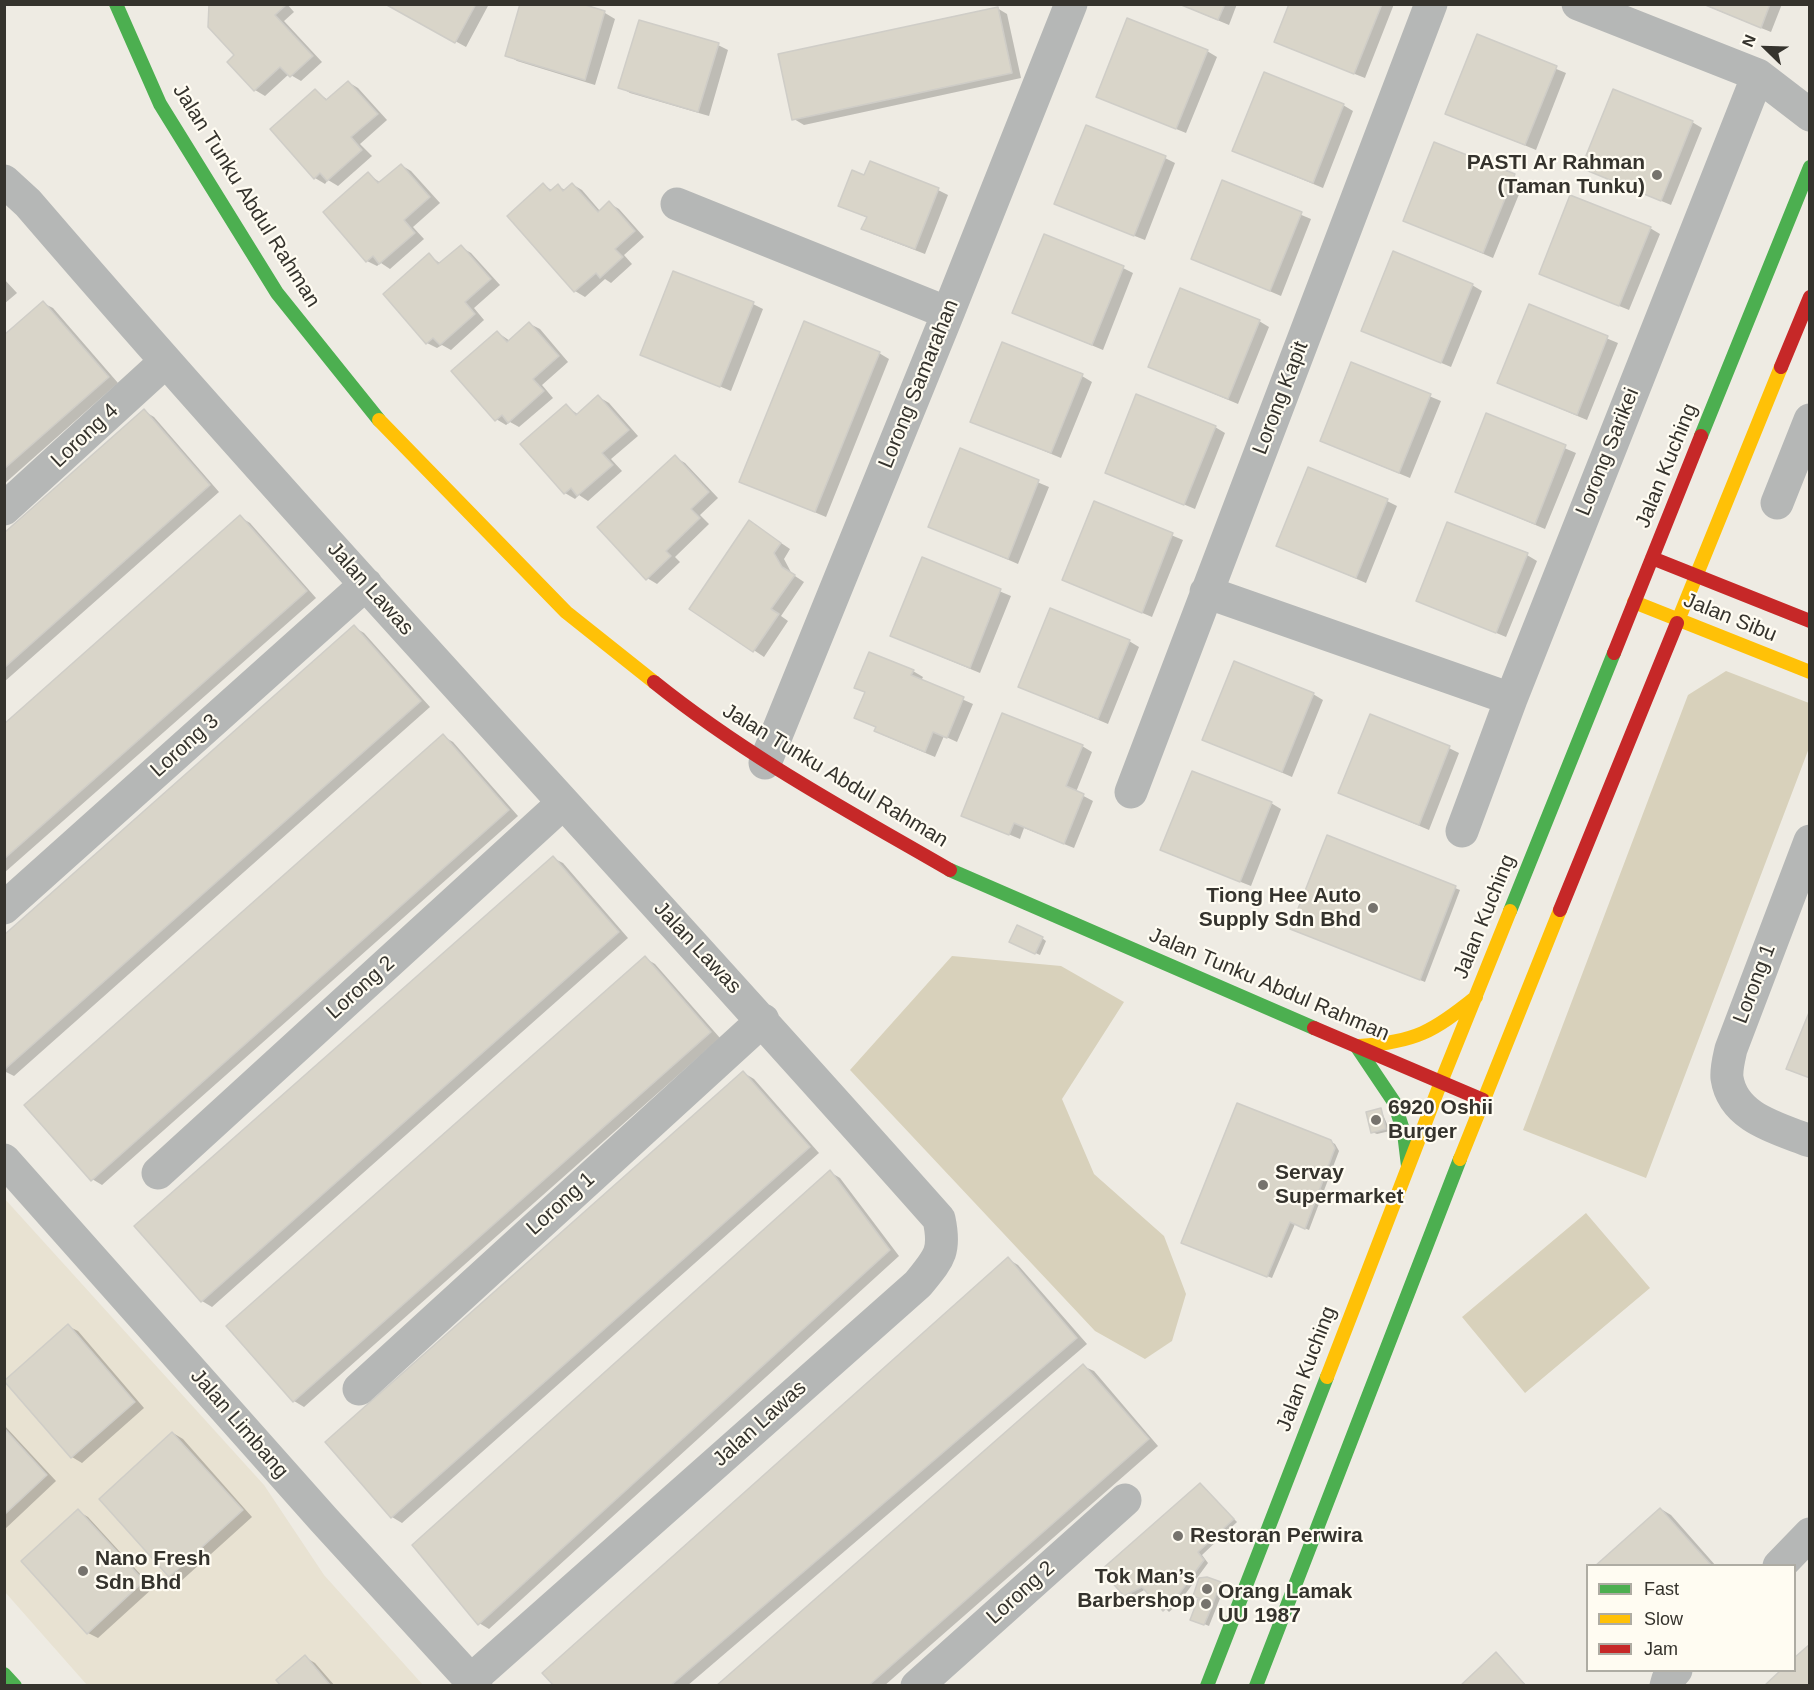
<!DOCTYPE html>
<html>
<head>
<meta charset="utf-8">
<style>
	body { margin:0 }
	#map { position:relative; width:1814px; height:1690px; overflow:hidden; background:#eeebe3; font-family:Helvetica,sans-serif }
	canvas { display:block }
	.frame { position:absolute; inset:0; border:6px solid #35332d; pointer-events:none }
	.legend { position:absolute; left:1586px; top:1564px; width:210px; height:108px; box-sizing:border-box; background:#fffcf2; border:2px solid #aeaca3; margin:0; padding:8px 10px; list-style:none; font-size:18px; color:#35332d }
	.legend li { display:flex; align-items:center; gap:12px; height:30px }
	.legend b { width:30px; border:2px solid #aeaca3 }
	.north { position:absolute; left:1736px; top:18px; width:60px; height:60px; -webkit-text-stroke:4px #fffcf2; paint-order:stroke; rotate:293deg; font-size:16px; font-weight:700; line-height:24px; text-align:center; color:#35332d }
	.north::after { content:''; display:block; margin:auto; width:21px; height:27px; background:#35332d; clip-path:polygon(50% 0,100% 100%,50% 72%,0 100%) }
</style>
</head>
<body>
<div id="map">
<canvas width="1814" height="1690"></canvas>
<div class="frame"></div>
<ul class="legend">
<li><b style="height:8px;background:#4caf50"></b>Fast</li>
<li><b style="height:8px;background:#ffc107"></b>Slow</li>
<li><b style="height:8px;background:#c62828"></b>Jam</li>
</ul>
<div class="north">N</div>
</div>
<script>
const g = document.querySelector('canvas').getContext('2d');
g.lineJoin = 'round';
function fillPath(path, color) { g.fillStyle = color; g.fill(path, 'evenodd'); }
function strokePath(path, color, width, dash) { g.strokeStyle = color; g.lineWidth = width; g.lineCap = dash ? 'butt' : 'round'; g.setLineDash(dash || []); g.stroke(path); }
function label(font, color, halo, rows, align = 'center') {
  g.font = font + ' Helvetica,sans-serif'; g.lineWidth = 4.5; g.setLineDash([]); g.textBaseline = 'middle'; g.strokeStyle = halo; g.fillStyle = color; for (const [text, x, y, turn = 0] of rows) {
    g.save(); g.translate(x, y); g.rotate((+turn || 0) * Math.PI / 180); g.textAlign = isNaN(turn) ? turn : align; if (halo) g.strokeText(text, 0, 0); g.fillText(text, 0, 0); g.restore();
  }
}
fillPath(new Path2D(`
	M 4,1198 L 264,1485 L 324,1575 L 423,1685 L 87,1685 L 5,1592 Z`), '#e8e2d2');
fillPath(new Path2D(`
	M 1726,671 L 1809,703 L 1809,748 L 1646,1178 L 1523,1130 L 1688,695 Z
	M 952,956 L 1061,966 L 1124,1002 L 1062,1099 L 1094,1174 L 1164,1236 L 1186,1294 L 1172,1341 L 1145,1359 L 1095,1331 L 850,1070 Z
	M 1586,1213 L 1650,1288 L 1525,1393 L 1462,1317 Z`), '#d8d1bb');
fillPath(new Path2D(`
	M 212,4 L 287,4 L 294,12 L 284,21 L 322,62 L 301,81 L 289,74 L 265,96 L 255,90 Z
	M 388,4 L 489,4 L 466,47 Z
	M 577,4 L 605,13 L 615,19 L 595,85 L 517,61 L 507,55 Z
	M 1179,4 L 1237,4 L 1229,25 Z
	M 1291,4 L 1394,4 L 1365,78 L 1286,47 Z
	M 1702,4 L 1782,4 L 1771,32 Z
	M 997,8 L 1007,14 L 1021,78 L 804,125 L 794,119 Z
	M 1477,36 L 1566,73 L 1536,150 L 1447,113 Z
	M 718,45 L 728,50 L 709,116 L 630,93 L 620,87 Z
	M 1207,51 L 1217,57 L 1186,133 L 1098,97 Z
	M 348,82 L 358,88 L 387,120 L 360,144 L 372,156 L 338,186 L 328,180 L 325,184 L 315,178 L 315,91 L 328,100 Z
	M 1343,105 L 1353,111 L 1323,188 L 1234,151 Z
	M 1692,122 L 1702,128 L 1671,205 L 1583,168 Z
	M 1165,158 L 1175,163 L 1145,240 L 1066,209 Z
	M 401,165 L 411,171 L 440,203 L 413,227 L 424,239 L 390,269 L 381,263 L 377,266 L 367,261 L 368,174 L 381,183 Z
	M 1514,176 L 1524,182 L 1493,258 L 1404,220 Z
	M 865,177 L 938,190 L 948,195 L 925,254 L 873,234 L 863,228 L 868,218 L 839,205 Z
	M 1223,182 L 1311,219 L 1281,296 L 1192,258 Z
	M 572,184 L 582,190 L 600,211 L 609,203 L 619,209 L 644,237 L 624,255 L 632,264 L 611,283 L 605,279 L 585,297 L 575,291 L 509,216 L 544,185 L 553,191 L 558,186 L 565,190 Z
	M 1650,228 L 1660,234 L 1629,310 L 1541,274 Z
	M 461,247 L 471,253 L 500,285 L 474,308 L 484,320 L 451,350 L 442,345 L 437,348 L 427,343 L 429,255 L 441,264 Z
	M 1123,268 L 1133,273 L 1103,350 L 1014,313 Z
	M 4,279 L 17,293 L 4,304 Z
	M 1472,285 L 1482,291 L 1451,367 L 1363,330 Z
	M 43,303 L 53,308 L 118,383 L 4,484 L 4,337 Z
	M 753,304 L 763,309 L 731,391 L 642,354 Z
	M 1529,306 L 1618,343 L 1587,420 L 1499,383 Z
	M 1259,321 L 1269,327 L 1238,404 L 1150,367 Z
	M 530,324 L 540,329 L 568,362 L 542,385 L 553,398 L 519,427 L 510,422 L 506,425 L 496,419 L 497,332 L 510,341 Z
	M 879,353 L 889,359 L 826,517 L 741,481 Z
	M 1352,364 L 1441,401 L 1410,478 L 1321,441 Z
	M 1082,376 L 1092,382 L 1061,458 L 972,421 Z
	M 599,397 L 609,403 L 638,436 L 611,459 L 622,471 L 588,501 L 579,495 L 575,499 L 565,493 L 566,406 L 579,415 Z
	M 144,411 L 154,417 L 219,492 L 4,682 L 4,535 Z
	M 1487,415 L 1576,453 L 1545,529 L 1457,492 Z
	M 1215,427 L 1225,433 L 1195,509 L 1106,472 Z
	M 961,450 L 1049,487 L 1018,564 L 930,526 Z
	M 675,457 L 685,463 L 718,498 L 700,515 L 709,524 L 675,557 L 680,562 L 657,584 L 647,578 Z
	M 1387,501 L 1397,506 L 1366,583 L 1278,545 Z
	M 1094,503 L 1183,540 L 1152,617 L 1064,580 Z
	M 240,517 L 250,523 L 316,598 L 4,873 L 4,726 Z
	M 759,528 L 790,549 L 784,559 L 792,574 L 804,582 L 781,616 L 788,621 L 764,657 L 691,608 Z
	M 1527,555 L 1537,561 L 1506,637 L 1418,600 Z
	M 922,559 L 1011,596 L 980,673 L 891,636 Z
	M 354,627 L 364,633 L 430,707 L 14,1076 L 4,1071 L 4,937 Z
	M 1129,641 L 1139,647 L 1108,724 L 1020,687 Z
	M 913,671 L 923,677 L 921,681 L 973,704 L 957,742 L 944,736 L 935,757 L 885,736 L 876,731 L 877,728 L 856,718 L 866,693 L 856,687 Z
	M 1313,694 L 1323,700 L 1292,777 L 1204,739 Z
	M 443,736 L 453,742 L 518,816 L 102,1185 L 92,1179 Z
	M 1082,746 L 1092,752 L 1076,792 L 1093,801 L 1074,848 L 1024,828 L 1020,839 L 963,815 Z
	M 1449,748 L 1459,753 L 1429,830 L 1340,792 Z
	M 1271,803 L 1281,809 L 1251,886 L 1172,855 Z
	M 1328,837 L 1460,890 L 1425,982 L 1297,931 Z
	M 553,858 L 563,863 L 628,938 L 212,1307 L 202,1301 Z
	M 1042,938 L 1046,941 L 1040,955 L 1015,944 Z
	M 645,958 L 655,964 L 720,1038 L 304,1407 L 294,1401 L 228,1327 Z
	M 744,1073 L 754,1079 L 819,1153 L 402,1523 L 392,1517 L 327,1442 Z
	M 1381,1110 L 1390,1131 L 1377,1134 L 1372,1132 Z
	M 1330,1141 L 1335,1144 L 1339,1151 L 1309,1230 L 1295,1224 L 1272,1278 L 1188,1245 Z
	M 830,1172 L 840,1178 L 899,1256 L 489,1629 L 479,1623 Z
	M 1008,1259 L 1018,1265 L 1087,1344 L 687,1686 L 556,1686 Z
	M 68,1326 L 78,1331 L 144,1408 L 82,1463 L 72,1457 Z
	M 1083,1366 L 1094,1371 L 1158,1446 L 884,1686 L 718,1686 Z
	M 4,1425 L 56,1481 L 4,1530 Z
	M 173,1433 L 183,1439 L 252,1517 L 180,1582 L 170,1576 L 101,1499 Z
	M 1200,1484 L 1237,1522 L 1202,1555 L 1208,1563 L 1178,1604 L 1169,1612 L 1146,1589 L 1130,1598 L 1125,1595 Z
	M 1661,1509 L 1671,1515 L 1716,1566 L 1598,1566 Z
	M 78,1511 L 88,1517 L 153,1588 L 98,1638 L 88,1633 Z
	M 1207,1578 L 1225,1586 L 1209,1626 L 1192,1619 Z
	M 1496,1654 L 1527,1686 L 1462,1686 Z
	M 305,1657 L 315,1663 L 335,1686 L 283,1686 Z`), '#0003');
const building = new Path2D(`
	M 209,4 L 284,4 L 285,6 L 275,15 L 313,56 L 290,77 L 280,67 L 254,91 L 227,62 L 234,55 L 208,27 Z
	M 385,4 L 476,4 L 455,43 Z
	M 520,4 L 582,4 L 605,11 L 585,80 L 505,56 Z
	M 1179,4 L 1225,4 L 1218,20 Z
	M 1289,4 L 1382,4 L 1354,74 L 1274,42 Z
	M 1703,4 L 1770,4 L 1761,28 Z
	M 998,7 L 1012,73 L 792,120 L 778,54 Z
	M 1127,18 L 1208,50 L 1176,129 L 1096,97 Z
	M 639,20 L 719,43 L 698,112 L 618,88 Z
	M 1477,34 L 1557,66 L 1525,145 L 1445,114 Z
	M 1264,72 L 1344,104 L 1313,183 L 1232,151 Z
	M 348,81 L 378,114 L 351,137 L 362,150 L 327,181 L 320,173 L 314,179 L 270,129 L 315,89 L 326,100 Z
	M 1613,89 L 1693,121 L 1661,201 L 1581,168 Z
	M 1086,125 L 1166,156 L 1134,236 L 1054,204 Z
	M 1434,142 L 1515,174 L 1483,253 L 1403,221 Z
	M 870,161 L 939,188 L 915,249 L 861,229 L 867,217 L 838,206 L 852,170 L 864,175 Z
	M 401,164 L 430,197 L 404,220 L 415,233 L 379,264 L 373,256 L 366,262 L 323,212 L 368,172 L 378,183 Z
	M 1222,180 L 1302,212 L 1270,291 L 1191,259 Z
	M 543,183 L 550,191 L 558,184 L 563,191 L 572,183 L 598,212 L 609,201 L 635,231 L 615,249 L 623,257 L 600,278 L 596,273 L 574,292 L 507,216 Z
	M 1570,195 L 1651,227 L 1619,306 L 1539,274 Z
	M 1044,234 L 1124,266 L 1092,345 L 1012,313 Z
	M 461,245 L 491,279 L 465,302 L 475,314 L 440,345 L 433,338 L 426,344 L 383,294 L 429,253 L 438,264 Z
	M 1393,251 L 1473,284 L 1441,363 L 1361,331 Z
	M 673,271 L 754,302 L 720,387 L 640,355 Z
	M 1180,288 L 1260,320 L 1228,399 L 1148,367 Z
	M 43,301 L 109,377 L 4,469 L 4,335 Z
	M 1529,304 L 1608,336 L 1577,415 L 1497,383 Z
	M 804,321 L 880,352 L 815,512 L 739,482 Z
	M 529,322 L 559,356 L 533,379 L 544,391 L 508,423 L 502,415 L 495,421 L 451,371 L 497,331 L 507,342 Z
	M 1002,342 L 1083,374 L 1051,453 L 970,422 Z
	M 1351,362 L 1431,394 L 1399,473 L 1320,441 Z
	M 1136,394 L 1216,426 L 1184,505 L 1105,473 Z
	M 598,395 L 629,430 L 602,453 L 613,465 L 577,496 L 571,488 L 564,494 L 520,444 L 566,404 L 576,415 Z
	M 144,409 L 210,485 L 4,668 L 4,533 Z
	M 1486,413 L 1566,445 L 1535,524 L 1455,492 Z
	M 960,448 L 1039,480 L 1008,559 L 928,527 Z
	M 675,455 L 709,492 L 691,509 L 700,518 L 666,551 L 671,556 L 646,580 L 597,527 Z
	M 1308,467 L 1388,499 L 1356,578 L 1276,546 Z
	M 1094,501 L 1173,533 L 1142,613 L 1062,580 Z
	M 240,515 L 307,591 L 4,859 L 4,724 Z
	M 749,520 L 781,543 L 774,553 L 782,567 L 795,575 L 771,609 L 779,614 L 753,652 L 689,609 Z
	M 1447,522 L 1528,553 L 1496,633 L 1416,601 Z
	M 922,557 L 1001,589 L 970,668 L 890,636 Z
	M 1050,608 L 1130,640 L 1098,719 L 1018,687 Z
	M 354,625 L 421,701 L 4,1070 L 4,935 Z
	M 869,652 L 914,670 L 911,675 L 964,697 L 947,738 L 933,732 L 925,752 L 874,731 L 876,727 L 854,718 L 865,692 L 854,688 Z
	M 1234,661 L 1314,693 L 1282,772 L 1202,740 Z
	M 1002,713 L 1083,745 L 1066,786 L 1084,794 L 1064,844 L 1014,823 L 1009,835 L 961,816 Z
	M 1370,714 L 1450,746 L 1419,825 L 1338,793 Z
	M 443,734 L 509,810 L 91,1181 L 24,1105 Z
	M 1192,771 L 1272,802 L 1240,882 L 1160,850 Z
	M 1327,835 L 1456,886 L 1420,980 L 1290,929 Z
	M 553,856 L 619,932 L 201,1302 L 134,1226 Z
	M 1017,925 L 1043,937 L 1035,954 L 1009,942 Z
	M 645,956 L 711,1032 L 293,1402 L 226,1326 Z
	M 1810,1010 L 1810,1078 L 1786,1069 Z
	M 743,1071 L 810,1147 L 391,1518 L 325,1442 Z
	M 1237,1103 L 1331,1140 L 1335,1148 L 1305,1229 L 1290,1222 L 1267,1277 L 1181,1243 Z
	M 1381,1108 L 1386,1129 L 1371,1133 L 1366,1112 Z
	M 830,1170 L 890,1250 L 478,1625 L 412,1545 Z
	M 1008,1257 L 1077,1338 L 670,1686 L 554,1686 L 542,1673 Z
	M 68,1324 L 135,1402 L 71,1458 L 4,1381 Z
	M 1083,1364 L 1149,1439 L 868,1686 L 716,1686 Z
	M 4,1428 L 47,1475 L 4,1515 Z
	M 172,1432 L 243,1510 L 169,1577 L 99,1499 Z
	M 1200,1483 L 1234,1519 L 1198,1552 L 1204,1560 L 1173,1602 L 1163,1611 L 1142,1587 L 1124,1596 L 1101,1570 Z
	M 1660,1508 L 1712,1566 L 1595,1566 Z
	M 78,1509 L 144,1581 L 87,1634 L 21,1561 Z
	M 1207,1577 L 1221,1582 L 1213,1603 L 1193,1596 L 1199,1578 Z
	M 1198,1599 L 1213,1604 L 1204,1625 L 1190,1620 Z
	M 1810,1644 L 1810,1686 L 1764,1686 L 1781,1670 L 1794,1670 L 1794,1658 Z
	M 1496,1652 L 1526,1686 L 1460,1686 Z
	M 305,1655 L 331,1686 L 281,1686 L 276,1680 Z`);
fillPath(building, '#d9d5c9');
strokePath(building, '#cfcdc7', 1.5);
strokePath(new Path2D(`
	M 1578,4 L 1758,75 L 1810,115
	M 4,181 L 28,203 C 325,548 637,878 939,1219 C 946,1252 939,1258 918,1284 L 471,1680
	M 677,204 L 948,313
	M 1777,503 L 1810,420
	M 4,509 L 165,362
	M 1206,592 L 1511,699
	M 765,763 L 948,313 L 1071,4
	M 1131,792 L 1431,4
	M 1462,831 L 1511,699 L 1758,75
	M 1810,841 L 1731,1049 C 1729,1058 1726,1069 1727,1078 C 1733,1118 1777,1128 1810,1141
	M 4,908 L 366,584
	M 4,1160 L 324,1520 L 476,1686
	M 158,1173 L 563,803
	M 359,1389 L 763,1020
	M 1779,1566 L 1810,1534
	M 917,1686 L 1125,1500
	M 1666,1686 L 1668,1679 L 1676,1670`), '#b5b7b6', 33);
strokePath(new Path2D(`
	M 116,4 L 160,104 L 277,293 L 379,420
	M 1701,436 L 1810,167
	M 950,870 L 1314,1028
	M 1510,911 L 1614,653
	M 1357,1047 L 1394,1102 L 1404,1133 L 1408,1166
	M 4,1674 L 15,1686
	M 1207,1686 L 1327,1377
	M 1256,1686 L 1460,1159`), '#4caf50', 14);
strokePath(new Path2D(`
	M 379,420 L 566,612 L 654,682
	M 1634,602 L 1810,672
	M 1677,623 L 1781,367
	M 1359,1046 C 1415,1042 1433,1032 1476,997
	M 1460,1159 L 1560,910
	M 1327,1377 L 1441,1082 L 1510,911`), '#ffc107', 14);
strokePath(new Path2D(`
	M 1781,367 L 1810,297
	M 1652,558 L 1810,621
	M 1614,653 L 1701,436
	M 654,682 C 746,756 848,811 950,870
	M 1560,910 L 1677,623
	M 1314,1028 L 1483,1100`), '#c62828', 14);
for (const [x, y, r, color] of [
	[1657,175,6,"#76736d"],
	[1373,908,6,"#76736d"],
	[1376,1120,6,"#76736d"],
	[1263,1185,6,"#76736d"],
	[1178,1536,6,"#76736d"],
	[83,1571,6,"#76736d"],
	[1207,1589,6,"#76736d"],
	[1206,1604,6,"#76736d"]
]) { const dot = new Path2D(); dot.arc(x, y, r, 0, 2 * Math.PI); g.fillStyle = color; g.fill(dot); strokePath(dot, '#fffcf2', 2); }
label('bold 21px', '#35332d', '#fffcf2', [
	["PASTI Ar Rahman",1645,163,"right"],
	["(Taman Tunku)",1645,187,"right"],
	["Tiong Hee Auto",1361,896,"right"],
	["Supply Sdn Bhd",1361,920,"right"],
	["6920 Oshii",1388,1108],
	["Burger",1388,1132],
	["Servay",1275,1173],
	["Supermarket",1275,1197],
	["Restoran Perwira",1190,1536],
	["Nano Fresh",95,1559],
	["Sdn Bhd",95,1583],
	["Tok Man’s",1195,1577,"right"],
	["Barbershop",1195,1601,"right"],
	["Orang Lamak",1218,1592],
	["UU 1987",1218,1616]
], 'left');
label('21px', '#35332d', '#fffcf2', [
	["Jalan Tunku Abdul Rahman",246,196,58],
	["Lorong Samarahan",919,384,-68],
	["Lorong Kapit",1281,398,-69],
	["Lorong 4",85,436,-43],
	["Lorong Sarikei",1608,452,-68],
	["Jalan Kuching",1667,466,-68],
	["Jalan Lawas",370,589,48],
	["Jalan Sibu",1730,618,22],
	["Lorong 3",185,746,-42],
	["Jalan Tunku Abdul Rahman",835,776,31],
	["Jalan Kuching",1485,917,-68],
	["Jalan Lawas",697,948,47],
	["Lorong 1",1755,984,-69],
	["Jalan Tunku Abdul Rahman",1269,985,23],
	["Lorong 2",361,988,-42],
	["Lorong 1",561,1204,-42],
	["Jalan Kuching",1307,1369,-69],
	["Jalan Limbang",239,1424,49],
	["Jalan Lawas",760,1424,-42],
	["Lorong 2",1021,1593,-42]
]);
</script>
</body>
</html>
